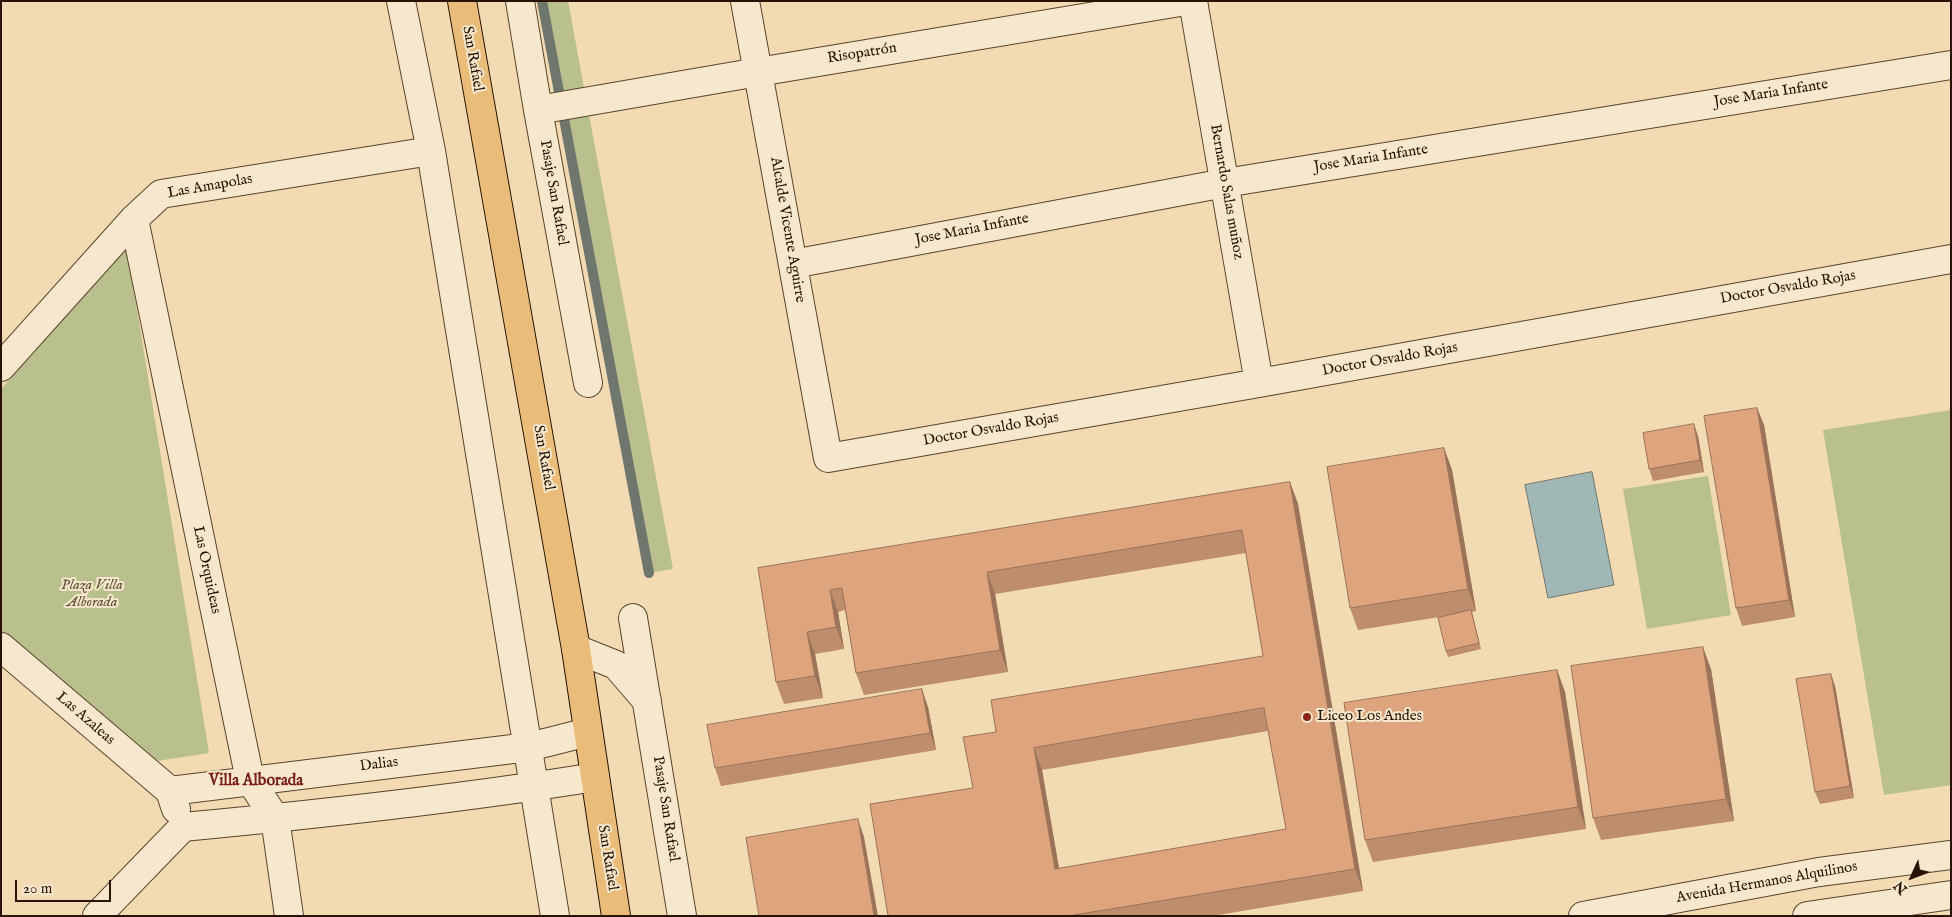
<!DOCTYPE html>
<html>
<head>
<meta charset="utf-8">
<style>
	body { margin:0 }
	#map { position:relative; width:1952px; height:917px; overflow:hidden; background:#f2dab2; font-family:"IM FELL English",serif }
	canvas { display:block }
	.frame { position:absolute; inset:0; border:2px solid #281300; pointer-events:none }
	.north { position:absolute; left:1887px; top:852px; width:50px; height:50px; -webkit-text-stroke:4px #f7e7cd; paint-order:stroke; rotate:227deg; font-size:14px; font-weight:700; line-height:20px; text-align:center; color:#281300 }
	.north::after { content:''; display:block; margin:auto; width:18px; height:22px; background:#281300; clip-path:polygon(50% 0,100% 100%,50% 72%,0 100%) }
	.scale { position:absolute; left:15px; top:880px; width:96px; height:22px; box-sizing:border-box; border:2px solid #281300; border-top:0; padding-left:6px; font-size:15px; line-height:18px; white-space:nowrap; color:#281300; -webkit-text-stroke:4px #f7e7cd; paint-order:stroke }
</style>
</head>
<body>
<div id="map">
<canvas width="1952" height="917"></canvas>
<div class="frame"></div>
<div class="north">N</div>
<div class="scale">20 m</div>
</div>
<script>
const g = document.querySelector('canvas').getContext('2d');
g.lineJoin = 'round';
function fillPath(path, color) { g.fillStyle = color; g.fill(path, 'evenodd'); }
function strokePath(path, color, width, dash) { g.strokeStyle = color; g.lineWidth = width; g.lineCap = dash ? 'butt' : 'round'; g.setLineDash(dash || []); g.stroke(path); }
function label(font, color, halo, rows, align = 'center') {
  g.font = font + ' "IM FELL English",serif'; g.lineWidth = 4; g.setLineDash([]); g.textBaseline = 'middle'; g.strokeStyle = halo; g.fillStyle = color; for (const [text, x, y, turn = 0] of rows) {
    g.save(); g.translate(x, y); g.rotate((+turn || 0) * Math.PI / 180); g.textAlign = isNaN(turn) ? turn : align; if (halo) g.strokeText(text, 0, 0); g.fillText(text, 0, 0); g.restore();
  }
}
fillPath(new Path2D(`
	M 542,1 L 568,1 L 673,569 L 649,573 Z
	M 127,248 L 209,753 L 144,763 L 1,636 L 1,389 Z
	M 1951,410 L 1951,785 L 1884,795 L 1823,430 Z
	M 1708,476 L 1731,615 L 1647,629 L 1623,489 Z`), '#b9c08d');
const water = new Path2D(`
	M 1592,472 L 1614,585 L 1548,598 L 1525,485 Z`);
fillPath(water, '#9fb8b6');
strokePath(water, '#6f766d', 1);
strokePath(new Path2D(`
	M 542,1 L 649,573`), '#6f766d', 10);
const minor = new Path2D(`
	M 401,1 L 431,151 L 555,916
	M 520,1 L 538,110 L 588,383
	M 745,1 L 828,458 L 1259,383 L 1951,259
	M 1193,1 L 1259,383
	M 538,110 L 758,72 L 1186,1
	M 134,219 L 250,780 L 275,818 L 289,916
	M 793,264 L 1225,183 L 1951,65
	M 1,367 L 134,219 L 161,194 L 431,151
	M 633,618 L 682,916
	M 1,647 L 170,791 L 176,809
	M 576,649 L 616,665 L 647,701
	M 170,791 L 529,747 L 588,732
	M 183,827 C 321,814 459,799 595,777
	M 97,916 L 183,827
	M 1583,916 L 1819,872 L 1951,855
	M 1807,916 L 1951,895`);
const major = new Path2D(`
	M 462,1 L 576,649 L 616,916`);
strokePath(minor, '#5a452c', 30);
strokePath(major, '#281300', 30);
strokePath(minor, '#f7e7cd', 28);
strokePath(major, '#e9bd79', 28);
fillPath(new Path2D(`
	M 1757,408 L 1764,425 L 1795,617 L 1742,626 L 1736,608 Z
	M 1698,436 L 1704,472 L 1653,481 L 1649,469 Z
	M 1444,448 L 1452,470 L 1476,611 L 1472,612 L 1481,649 L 1448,657 L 1446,651 L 1452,615 L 1358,630 L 1350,608 Z
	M 1290,482 L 1298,504 L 1363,891 L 1212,916 L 888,916 L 973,788 L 996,732 L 1263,656 L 1246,553 L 995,594 L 1008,672 L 864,695 L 856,673 L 845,610 L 838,612 L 844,649 L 815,654 L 823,698 L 784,704 L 776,682 L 758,568 ZM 1268,731 L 1286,829 L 1059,869 L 1042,770 Z
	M 1711,669 L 1734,821 L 1601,840 L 1593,818 Z
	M 1557,670 L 1565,692 L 1586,829 L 1373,862 L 1365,840 Z
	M 1835,686 L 1854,798 L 1820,804 L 1815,792 Z
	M 928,707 L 936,750 L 721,786 L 715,768 Z`), '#be8d6c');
fillPath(new Path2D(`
	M 1757,408 L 1764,425 L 1795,617 L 1789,600 Z
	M 1694,424 L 1698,436 L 1704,472 L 1700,460 Z
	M 1444,448 L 1452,470 L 1476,611 L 1468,589 Z
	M 1290,482 L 1298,504 L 1363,891 L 1355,869 Z
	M 987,572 L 995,594 L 1008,672 L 1000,650 Z
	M 830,590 L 838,612 L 844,649 L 836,627 Z
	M 807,632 L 815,654 L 823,698 L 815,676 Z
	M 1703,647 L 1711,669 L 1734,821 L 1726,799 Z
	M 1557,670 L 1565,692 L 1586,829 L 1578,807 Z
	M 1831,674 L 1835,686 L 1854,798 L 1850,786 Z
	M 922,689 L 928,707 L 936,750 L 930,733 Z
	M 1034,748 L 1042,770 L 1063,891 L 1055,869 Z
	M 858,819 L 864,837 L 878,916 L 874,916 Z`), '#9b7358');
const building = new Path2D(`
	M 1757,408 L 1789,600 L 1736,608 L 1704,416 Z
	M 1694,424 L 1700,460 L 1649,469 L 1643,433 Z
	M 1444,448 L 1468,589 L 1350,608 L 1327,467 Z
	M 1290,482 L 1355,869 L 1068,916 L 888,916 L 870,804 L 973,788 L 963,737 L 996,732 L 991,700 L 1263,656 L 1242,530 L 987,572 L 1000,650 L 856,673 L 842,588 L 830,590 L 836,627 L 807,632 L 815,676 L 776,682 L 758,568 ZM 1264,708 L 1286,829 L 1055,869 L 1034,748 Z
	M 1471,610 L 1479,643 L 1446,651 L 1438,618 Z
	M 1703,647 L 1726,799 L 1593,818 L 1571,666 Z
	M 1557,670 L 1578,807 L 1365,840 L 1344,703 Z
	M 1831,674 L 1850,786 L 1815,792 L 1796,679 Z
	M 922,689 L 930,733 L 715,768 L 707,725 Z
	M 858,819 L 874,916 L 759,916 L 746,838 Z`);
fillPath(building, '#dda47d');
strokePath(building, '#9b7358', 1);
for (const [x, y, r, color] of [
	[1307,717,5,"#8f2418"]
]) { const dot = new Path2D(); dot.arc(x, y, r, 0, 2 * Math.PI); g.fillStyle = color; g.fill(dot); strokePath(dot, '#f7e7cd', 2); }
label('15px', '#281300', '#f7e7cd', [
	["Risopatrón",862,54,-9],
	["San Rafael",472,59,80],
	["Jose Maria Infante",1771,94,-9],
	["Jose Maria Infante",1371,159,-9],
	["Las Amapolas",210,187,-10],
	["Bernardo Salas muñoz",1226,192,80],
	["Pasaje San Rafael",553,193,80],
	["Alcalde Vicente Aguirre",787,230,80],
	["Jose Maria Infante",972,230,-11],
	["Doctor Osvaldo Rojas",1788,288,-10],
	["Doctor Osvaldo Rojas",1390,360,-10],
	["Doctor Osvaldo Rojas",991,430,-10],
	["San Rafael",543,458,80],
	["Las Orquideas",206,570,78],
	["Las Azaleas",85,719,41],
	["Dalias",379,765,-7],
	["Pasaje San Rafael",665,809,81],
	["San Rafael",607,858,81],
	["Avenida Hermanos Alquilinos",1767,883,-10]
]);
label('italic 15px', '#5b5031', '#f7e7cd', [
	["Plaza Villa",92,586],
	["Alborada",92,603]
]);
label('15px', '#281300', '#f7e7cd', [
	["Liceo Los Andes",1317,717]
], 'left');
label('bold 16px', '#7a1f14', '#f7e7cd', [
	["Villa Alborada",256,782]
]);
</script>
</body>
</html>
